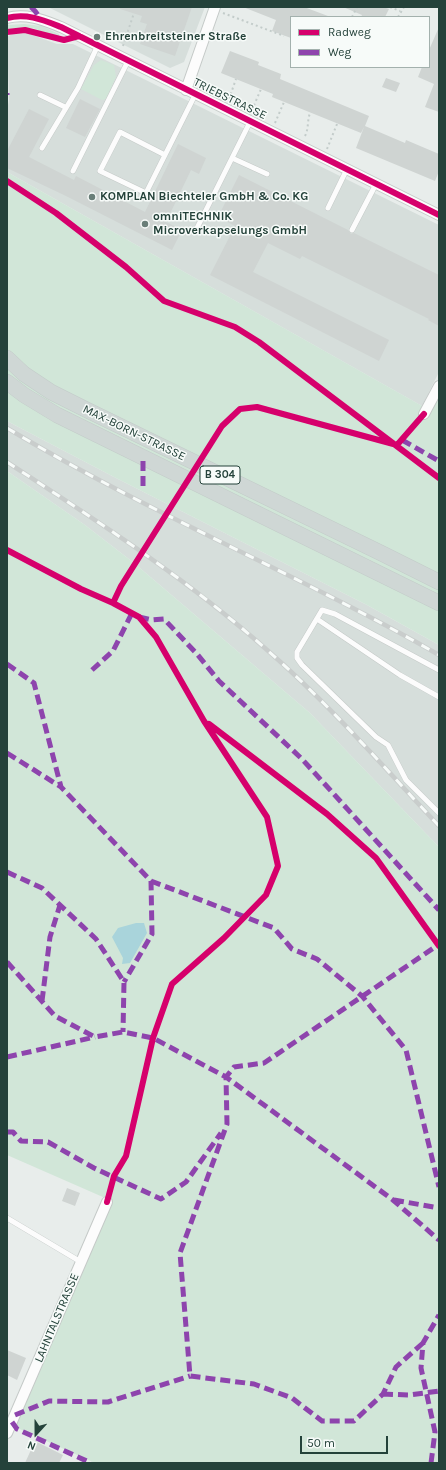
<!DOCTYPE html>
<html>
<head>
<meta charset="utf-8">
<style>
	body { margin:0 }
	#map { position:relative; width:446px; height:1470px; overflow:hidden; background:#e8edeb; font-family:Karla,sans-serif }
	canvas { display:block }
	.frame { position:absolute; inset:0; border:8px solid #24423a; pointer-events:none }
	.legend { position:absolute; left:290px; top:16px; width:140px; height:52px; box-sizing:border-box; background:#f7fbf9; border:1px solid #a3b1ad; margin:0; padding:5px 7px; list-style:none; font-size:12px; color:#24423a }
	.legend li { display:flex; align-items:center; gap:8px; height:20px }
	.legend b { width:20px; border:1px solid #a3b1ad }
	.north { position:absolute; left:16px; top:1414px; width:40px; height:40px; -webkit-text-stroke:3px #f7fbf9; paint-order:stroke; rotate:201deg; font-size:11px; font-weight:700; line-height:16px; text-align:center; color:#24423a }
	.north::after { content:''; display:block; margin:auto; width:14px; height:18px; background:#24423a; clip-path:polygon(50% 0,100% 100%,50% 72%,0 100%) }
	.scale { position:absolute; left:300px; top:1436px; width:88px; height:18px; box-sizing:border-box; border:2px solid #24423a; border-top:0; padding-left:5px; font-size:12px; line-height:14px; white-space:nowrap; color:#24423a; -webkit-text-stroke:3px #f7fbf9; paint-order:stroke }
</style>
</head>
<body>
<div id="map">
<canvas width="446" height="1470"></canvas>
<div class="frame"></div>
<ul class="legend">
<li><b style="height:5px;background:#d6006c"></b>Radweg</li>
<li><b style="height:5px;background:#8e44ad"></b>Weg</li>
</ul>
<div class="north">N</div>
<div class="scale">50 m</div>
</div>
<script>
const g = document.querySelector('canvas').getContext('2d');
g.lineJoin = 'round';
function fillPath(path, color) { g.fillStyle = color; g.fill(path, 'evenodd'); }
function strokePath(path, color, width, dash) { g.strokeStyle = color; g.lineWidth = width; g.lineCap = dash ? 'butt' : 'round'; g.setLineDash(dash || []); g.stroke(path); }
function label(font, color, halo, rows, align = 'center') {
  g.font = font + ' Karla,sans-serif'; g.lineWidth = 3; g.setLineDash([]); g.textBaseline = 'middle'; g.strokeStyle = halo; g.fillStyle = color; for (const [text, x, y, turn = 0] of rows) {
    g.save(); g.translate(x, y); g.rotate((+turn || 0) * Math.PI / 180); g.textAlign = isNaN(turn) ? turn : align; if (halo) g.strokeText(text, 0, 0); g.fillText(text, 0, 0); g.restore();
  }
}
fillPath(new Path2D(`
	M 48,7 L 205,7 L 184,62 L 170,68 Z
	M 27,33 L 57,44 L 73,44 L 439,225 L 439,372 L 422,406 L 7,172 L 7,110 L 9,100 L 7,37 L 12,34 Z
	M 7,421 L 116,478 L 367,605 L 439,645 L 439,847 L 310,713 L 134,563 L 85,525 L 7,471 Z`), '#d6dedb');
fillPath(new Path2D(`
	M 24,24 L 42,26 L 59,34 L 59,36 L 57,37 L 33,28 L 7,29 L 7,25 Z
	M 101,60 L 114,65 L 116,77 L 106,99 L 102,100 L 81,89 L 94,65 Z
	M 7,172 L 431,411 L 439,398 L 439,645 L 367,605 L 116,478 L 7,421 Z
	M 7,471 L 85,525 L 134,563 L 310,713 L 439,847 L 439,1463 L 95,1463 L 13,1426 L 112,1201 L 7,1155 Z`), '#d1e6d8');
fillPath(new Path2D(`
	M 136,923 L 144,923 L 147,933 L 130,963 L 122,964 L 123,958 L 112,937 L 118,928 Z`), '#a9d4db');
fillPath(new Path2D(`
	M 120,7 L 192,7 L 175,56 L 140,44 L 147,24 L 140,22 L 142,16 L 120,9 Z
	M 243,7 L 304,7 L 328,16 L 291,17 L 291,38 L 272,31 L 276,20 Z
	M 343,7 L 383,7 L 389,9 L 385,17 L 361,17 L 362,15 Z
	M 439,27 L 439,112 L 425,107 L 434,84 L 418,77 L 422,67 L 429,67 L 429,50 Z
	M 230,51 L 259,62 L 258,65 L 281,74 L 280,79 L 369,116 L 365,126 L 405,143 L 406,140 L 439,154 L 439,171 L 435,181 L 356,148 L 364,127 L 361,133 L 272,97 L 273,94 L 221,73 Z
	M 386,78 L 400,83 L 396,92 L 382,87 Z
	M 80,99 L 100,109 L 85,137 L 66,128 Z
	M 29,109 L 49,119 L 29,157 L 74,180 L 76,176 L 145,212 L 178,144 L 206,158 L 199,174 L 191,170 L 166,222 L 182,230 L 172,250 L 66,196 L 7,168 L 7,151 Z
	M 239,175 L 348,230 L 351,234 L 354,233 L 439,275 L 439,326 L 428,320 L 429,319 L 302,256 L 300,259 L 268,243 L 253,272 L 389,340 L 379,361 L 210,275 L 235,226 L 218,217 Z
	M 67,1188 L 80,1193 L 75,1206 L 62,1201 Z
	M 7,1350 L 26,1358 L 17,1380 L 7,1375 Z
	M 35,1441 L 63,1455 L 59,1463 L 25,1463 Z`), '#cfd4d2');
const service = new Path2D(`
	M 40,95 L 65,107
	M 42,148 L 78,88 L 98,45
	M 165,155 L 120,132 L 100,171 L 146,193 L 195,95
	M 232,158 L 267,174
	M 73,171 L 128,61
	M 328,208 L 347,169
	M 196,230 L 250,122
	M 352,230 L 376,184
	M 317,619 L 400,675 L 439,697
	M 439,670 L 335,614 L 322,610 L 297,652 L 297,658 L 302,665 L 376,737 L 388,745 L 406,780 L 439,813
	M 7,1218 L 81,1262`);
const minor = new Path2D(`
	M 7,18 C 27,13 43,20 61,27 L 439,215
	M 186,90 L 215,7
	M 424,414 L 439,386
	M 7,1433 L 107,1202`);
const primary = new Path2D(`
	M 7,358 L 24,374 L 51,392 L 89,411 L 381,553 L 439,582
	M 7,382 L 24,395 L 57,415 L 439,603`);
strokePath(service, '#c5cac8', 6);
strokePath(minor, '#c5cac8', 12);
strokePath(primary, '#c3ccc9', 16);
strokePath(new Path2D(`
	M 390,7 L 400,11
	M 223,13 L 284,36
	M 352,17 L 357,7
	M 398,17 L 404,7
	M 123,46 L 134,13
	M 229,99 L 236,79
	M 252,110 L 261,89
	M 275,123 L 284,102
	M 305,136 C 309,128 307,121 310,113
	M 327,149 L 337,124`), '#c3ccca', 2, [2, 3]);
strokePath(service, '#fcfcfc', 5);
strokePath(minor, '#fcfcfc', 10);
strokePath(primary, '#cfd7d5', 15);
const rail = new Path2D(`
	M 7,428 C 146,512 298,574 439,655
	M 7,462 C 97,521 186,578 266,649 C 328,703 383,766 439,826`);
strokePath(rail, '#c9cdcc', 4.5);
strokePath(rail, '#f7fbf9', 3, [9]);
strokePath(new Path2D(`
	M 31,7 L 35,11 L 40,18
	M 7,93 L 7,95
	M 402,440 L 439,461
	M 143,486 L 143,458
	M 139,617 L 152,620 L 164,619 L 197,654 L 219,681 L 302,759 L 439,910
	M 7,664 L 34,683 L 61,787 L 151,881 L 152,934 L 124,982
	M 92,670 L 113,651 L 132,613
	M 7,753 L 61,787
	M 7,872 L 42,888 L 96,939 L 124,982 L 123,1032
	M 151,881 L 274,928 L 292,949 L 317,959 L 362,996 L 406,1050 L 439,1187
	M 7,962 L 55,1016 L 95,1037 L 123,1032 L 153,1038 L 226,1077 L 393,1200 L 439,1240
	M 42,1001 L 50,937 L 60,905
	M 7,1057 L 95,1037
	M 7,1132 L 13,1132 L 21,1141 L 48,1142 L 94,1168 L 161,1199 L 186,1182 L 221,1133
	M 394,1200 L 439,1208
	M 423,1343 L 396,1367 L 383,1394 L 354,1421 L 322,1421 L 292,1398 L 254,1384 L 190,1376 L 180,1253 L 227,1124 L 226,1077 L 234,1067 L 264,1063 L 438,945
	M 383,1394 L 409,1395 L 439,1391
	M 15,1415 L 49,1401 L 108,1402 L 190,1376
	M 12,1422 L 17,1429 L 91,1463
	M 431,1463 L 435,1432 L 421,1368 L 423,1343 L 439,1315`), '#8e44ad', 5, [10, 5]);
strokePath(new Path2D(`
	M 7,18 C 27,13 43,20 61,27 L 439,215
	M 7,32 L 25,30 L 64,40 L 79,36
	M 7,181 L 56,213 L 126,267 L 164,301 L 235,327 L 259,342 L 439,478
	M 7,550 L 81,589 L 113,603 L 139,617 L 156,637 L 204,721 L 267,817 L 278,866 L 266,895 L 224,938 L 172,984 L 153,1038 L 126,1156 L 114,1176 L 107,1202
	M 113,603 L 121,586 L 222,426 L 240,409 L 257,407 L 397,445 L 424,414
	M 209,724 L 327,814 L 376,858 L 439,946`), '#d6006c', 6);
for (const [x, y, r, color] of [
	[97,37,4,"#697e78"],
	[92,197,4,"#697e78"],
	[145,224,4,"#697e78"]
]) { const dot = new Path2D(); dot.arc(x, y, r, 0, 2 * Math.PI); g.fillStyle = color; g.fill(dot); strokePath(dot, '#f7fbf9', 1.5); }
for (const [x, y, w] of [
	[220,475,40]
]) { const box = new Path2D(); box.roundRect(x - w / 2, y - 9, w, 18, 3); g.fillStyle = '#f7fbf9'; g.fill(box); strokePath(box, '#24423a', 1); }
label('bold 11px', '#24423a', null, [
	["B 304",220,475]
]);
label('bold 12px', '#24423a', '#f7fbf9', [
	["Ehrenbreitsteiner Straße",105,37],
	["KOMPLAN Biechteler GmbH & Co. KG",100,197],
	["omniTECHNIK",153,217],
	["Microverkapselungs GmbH",153,231]
], 'left');
label('12px', '#24423a', '#f7fbf9', [
	["TRIEBSTRASSE",230,99,26],
	["MAX-BORN-STRASSE",134,433,26],
	["LAHNTALSTRASSE",57,1318,-67]
]);
</script>
</body>
</html>
